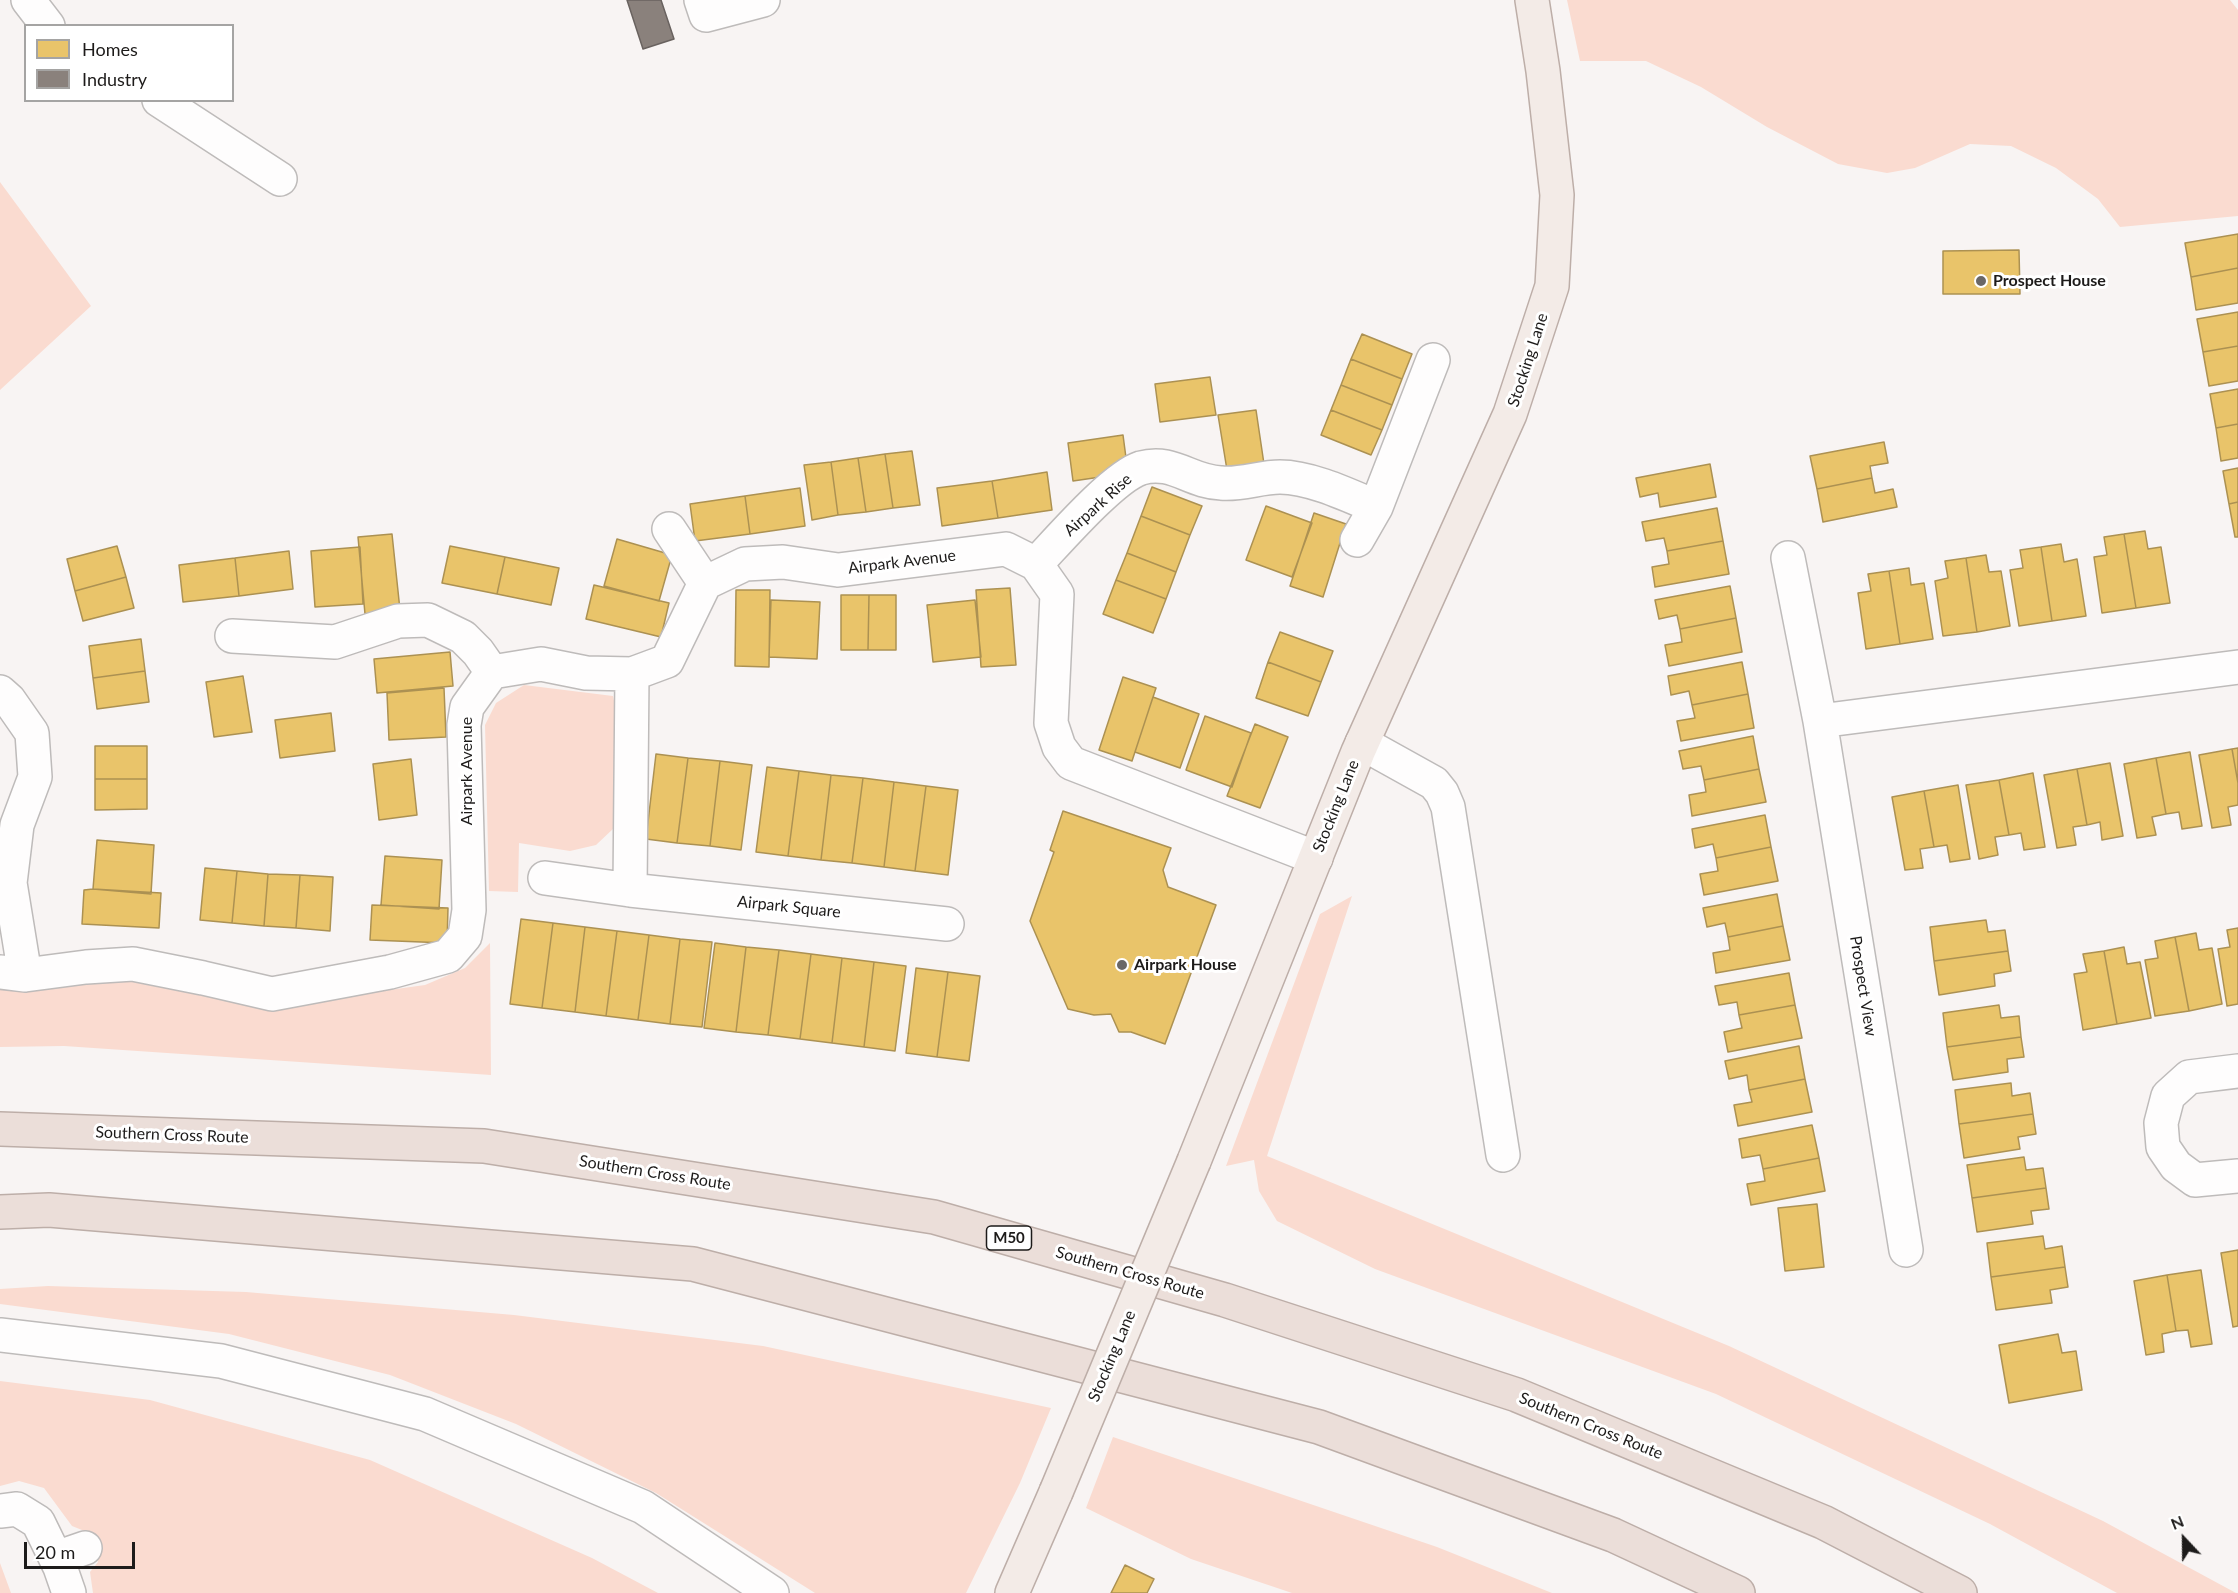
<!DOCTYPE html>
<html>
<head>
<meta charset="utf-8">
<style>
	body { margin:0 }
	#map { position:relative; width:2238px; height:1593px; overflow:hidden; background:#f8f4f3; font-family:Lato,sans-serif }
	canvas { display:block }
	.legend { position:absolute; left:24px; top:24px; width:210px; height:78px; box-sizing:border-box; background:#fff; border:2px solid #a5a4a3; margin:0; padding:8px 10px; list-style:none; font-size:18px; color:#1d1b1a }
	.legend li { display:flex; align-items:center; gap:12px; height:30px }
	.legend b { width:30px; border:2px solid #a5a4a3 }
	.north { position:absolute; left:2154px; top:1509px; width:60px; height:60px; -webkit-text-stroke:4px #fff; paint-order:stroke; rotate:338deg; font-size:16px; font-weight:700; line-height:24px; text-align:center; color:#1d1b1a }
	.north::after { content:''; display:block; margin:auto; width:21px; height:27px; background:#1d1b1a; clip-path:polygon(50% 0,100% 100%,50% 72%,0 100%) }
	.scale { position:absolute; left:24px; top:1542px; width:111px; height:27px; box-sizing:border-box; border:3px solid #1d1b1a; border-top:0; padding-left:8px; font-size:18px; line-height:21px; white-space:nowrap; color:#1d1b1a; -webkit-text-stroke:4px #fff; paint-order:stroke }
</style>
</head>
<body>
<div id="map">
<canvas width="2238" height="1593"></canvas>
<ul class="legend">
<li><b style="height:16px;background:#e9c46a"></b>Homes</li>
<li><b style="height:16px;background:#8a817c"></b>Industry</li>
</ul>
<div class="north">N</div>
<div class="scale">20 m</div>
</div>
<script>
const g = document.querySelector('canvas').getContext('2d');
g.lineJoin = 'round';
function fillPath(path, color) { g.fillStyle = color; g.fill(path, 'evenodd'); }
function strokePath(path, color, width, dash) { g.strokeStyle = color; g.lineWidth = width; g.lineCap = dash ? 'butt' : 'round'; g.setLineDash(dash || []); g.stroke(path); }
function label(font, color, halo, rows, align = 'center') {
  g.font = font + ' Lato,sans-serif'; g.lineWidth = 6; g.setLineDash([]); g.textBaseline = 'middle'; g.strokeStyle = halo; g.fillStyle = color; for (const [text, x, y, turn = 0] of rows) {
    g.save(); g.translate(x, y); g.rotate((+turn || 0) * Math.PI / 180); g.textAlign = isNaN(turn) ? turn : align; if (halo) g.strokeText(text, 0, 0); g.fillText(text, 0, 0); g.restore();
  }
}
fillPath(new Path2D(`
	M 1567,0 L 2230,0 L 2238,10 L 2238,216 L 2120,227 L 2098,199 L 2056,168 L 2011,146 L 1970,144 L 1915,168 L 1887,173 L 1838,164 L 1767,127 L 1701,87 L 1646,61 L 1580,61 Z
	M 0,182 L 91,306 L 0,390 Z
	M 524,685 L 613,696 L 619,722 L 614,828 L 596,845 L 570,851 L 519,843 L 518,892 L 489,891 L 485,725 L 496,703 Z
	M 1352,896 L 1267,1156 L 1729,1346 L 2103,1521 L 2236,1593 L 2117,1593 L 1990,1524 L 1716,1394 L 1375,1269 L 1277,1221 L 1259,1191 L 1254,1160 L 1226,1166 L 1320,914 Z
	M 490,943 L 491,1075 L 64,1046 L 0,1047 L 0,983 L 134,971 L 259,1008 L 425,985 L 465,968 Z
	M 48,1286 L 246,1292 L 514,1315 L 763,1346 L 1051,1408 L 1020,1483 L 966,1593 L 815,1593 L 656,1493 L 516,1424 L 390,1375 L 229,1334 L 0,1304 L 0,1289 Z
	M 0,1381 L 150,1400 L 370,1460 L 592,1558 L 658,1593 L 93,1593 L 90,1572 L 98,1562 L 87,1532 L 72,1526 L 44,1488 L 19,1481 L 0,1486 Z
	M 1113,1437 L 1437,1547 L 1552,1593 L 1292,1593 L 1191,1559 L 1086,1508 Z
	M 0,1563 L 11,1593 L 0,1593 Z`), '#fadbd0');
const homes = new Path2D(`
	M 2238,234 L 2238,268 L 2191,277 L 2185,243 Z
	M 2019,250 L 2020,294 L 1943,294 L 1943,251 Z
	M 2238,268 L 2238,303 L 2196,310 L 2191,277 Z
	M 2238,312 L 2238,346 L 2203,352 L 2197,319 Z
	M 1362,334 L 1412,354 L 1402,379 L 1351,359 Z
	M 2238,346 L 2238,381 L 2209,386 L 2203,352 Z
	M 1351,359 L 1402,379 L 1392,405 L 1341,385 Z
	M 1210,377 L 1216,415 L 1160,422 L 1155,384 Z
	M 1341,385 L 1392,405 L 1382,430 L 1331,410 Z
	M 2238,389 L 2238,424 L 2216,428 L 2210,394 Z
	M 1256,410 L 1264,464 L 1227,470 L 1218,415 Z
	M 1331,410 L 1382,430 L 1371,455 L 1321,435 Z
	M 2238,424 L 2238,458 L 2221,461 L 2216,428 Z
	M 1123,435 L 1128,473 L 1073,481 L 1068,443 Z
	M 1884,442 L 1888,463 L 1870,466 L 1872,478 L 1817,489 L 1810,456 Z
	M 912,451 L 920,505 L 893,508 L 885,454 Z
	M 885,454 L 893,508 L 866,512 L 858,458 Z
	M 858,458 L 866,512 L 838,515 L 831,462 Z
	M 831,462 L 838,515 L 812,520 L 804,465 Z
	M 1710,464 L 1716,497 L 1660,507 L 1658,493 L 1640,497 L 1636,478 Z
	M 2238,468 L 2238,502 L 2229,504 L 2223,471 Z
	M 1047,472 L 1052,510 L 998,518 L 992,481 Z
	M 1872,478 L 1875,493 L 1893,489 L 1897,507 L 1823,522 L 1817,489 Z
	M 992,481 L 998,518 L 942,526 L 937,488 Z
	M 1152,487 L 1202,506 L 1190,535 L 1141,516 Z
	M 800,488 L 805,526 L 750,534 L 745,496 Z
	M 745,496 L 750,534 L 695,541 L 690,504 Z
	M 2238,502 L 2238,537 L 2235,537 L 2229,504 Z
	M 1266,506 L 1312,523 L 1292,577 L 1246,560 Z
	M 1717,508 L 1723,541 L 1667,551 L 1664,538 L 1646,541 L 1642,522 Z
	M 1314,513 L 1346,524 L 1323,597 L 1290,586 Z
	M 1141,516 L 1190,535 L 1176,572 L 1127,553 Z
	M 2145,531 L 2148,549 L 2161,547 L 2170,603 L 2136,608 L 2124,534 Z
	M 392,534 L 400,610 L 365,614 L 358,537 Z
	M 2124,534 L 2136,608 L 2102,613 L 2094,557 L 2107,555 L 2104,537 Z
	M 617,539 L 672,555 L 659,601 L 604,586 Z
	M 1723,541 L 1729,574 L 1655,587 L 1652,567 L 1669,564 L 1667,551 Z
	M 2061,544 L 2064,562 L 2077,559 L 2086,616 L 2052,621 L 2041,547 Z
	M 117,546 L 126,577 L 75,591 L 67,559 Z
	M 450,546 L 505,557 L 497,594 L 442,583 Z
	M 360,547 L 363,604 L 315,607 L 311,551 Z
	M 2041,547 L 2052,621 L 2019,626 L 2010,570 L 2023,568 L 2020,550 Z
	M 289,551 L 293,589 L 239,596 L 235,558 Z
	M 1127,553 L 1176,572 L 1166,599 L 1116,580 Z
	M 1986,555 L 1989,572 L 2001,571 L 2010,626 L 1977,632 L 1966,558 Z
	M 505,557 L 559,568 L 551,605 L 497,594 Z
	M 235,558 L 239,596 L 183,602 L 179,565 Z
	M 1966,558 L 1977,632 L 1943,636 L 1935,581 L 1948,578 L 1945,561 Z
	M 1909,568 L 1911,585 L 1924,583 L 1933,639 L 1900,644 L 1889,571 Z
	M 1889,571 L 1900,644 L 1866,649 L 1858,593 L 1871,591 L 1868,574 Z
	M 126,577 L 134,608 L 83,621 L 75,591 Z
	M 1116,580 L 1166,599 L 1153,633 L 1103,614 Z
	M 594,585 L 669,603 L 661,637 L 586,619 Z
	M 1730,586 L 1736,618 L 1680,629 L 1677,615 L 1659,619 L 1655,600 Z
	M 1010,588 L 1016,665 L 981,667 L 976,590 Z
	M 736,590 L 770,590 L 769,667 L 735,666 Z
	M 841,595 L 869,595 L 868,650 L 841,650 Z
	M 869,595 L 896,595 L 896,650 L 868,650 Z
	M 771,600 L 820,602 L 817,659 L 769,657 Z
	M 975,600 L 981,657 L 933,662 L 927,605 Z
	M 1736,618 L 1742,652 L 1669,666 L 1665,645 L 1682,642 L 1680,629 Z
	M 1280,632 L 1333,651 L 1321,682 L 1268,662 Z
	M 141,639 L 145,671 L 93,678 L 89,646 Z
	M 450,652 L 453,686 L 377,693 L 374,659 Z
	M 1268,662 L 1321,682 L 1308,716 L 1256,698 Z
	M 1742,662 L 1748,694 L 1692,705 L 1689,691 L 1671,695 L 1668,676 Z
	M 145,671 L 149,702 L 97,709 L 93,678 Z
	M 243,676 L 252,732 L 214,737 L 206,682 Z
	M 1123,677 L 1156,688 L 1132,761 L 1099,750 Z
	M 444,688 L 446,737 L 389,740 L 387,693 Z
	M 1748,694 L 1754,728 L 1681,741 L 1677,721 L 1695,718 L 1692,705 Z
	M 1153,697 L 1199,714 L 1180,768 L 1135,752 Z
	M 331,713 L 335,751 L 280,758 L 275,720 Z
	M 1205,716 L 1251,733 L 1232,787 L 1186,770 Z
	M 1255,724 L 1288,737 L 1260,808 L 1227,796 Z
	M 1753,736 L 1759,769 L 1704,780 L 1701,766 L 1683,769 L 1679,751 Z
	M 95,746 L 147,746 L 147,779 L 95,779 Z
	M 2238,748 L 2238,783 L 2232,749 Z
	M 2232,749 L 2238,783 L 2238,805 L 2228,807 L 2231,825 L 2212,828 L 2199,755 Z
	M 2190,752 L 2202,826 L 2182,829 L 2179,812 L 2166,814 L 2156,758 Z
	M 656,754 L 688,758 L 677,843 L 646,839 Z
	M 688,758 L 720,761 L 710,846 L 677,843 Z
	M 2156,758 L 2166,814 L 2152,817 L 2156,835 L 2137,838 L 2124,764 Z
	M 411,759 L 417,815 L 379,820 L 373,764 Z
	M 720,761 L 752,765 L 741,850 L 710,846 Z
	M 2110,763 L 2123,836 L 2102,840 L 2100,822 L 2087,825 L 2077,769 Z
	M 767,767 L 799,771 L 788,856 L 756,852 Z
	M 1759,769 L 1766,802 L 1692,816 L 1689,795 L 1706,792 L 1704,780 Z
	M 2077,769 L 2087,825 L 2073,827 L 2076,845 L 2057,848 L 2044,775 Z
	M 799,771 L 831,775 L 821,860 L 788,856 Z
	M 2033,773 L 2045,847 L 2024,850 L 2021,833 L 2009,835 L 1999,780 Z
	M 831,775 L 863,778 L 852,863 L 821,860 Z
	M 863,778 L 894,782 L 884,867 L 852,863 Z
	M 95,779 L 147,779 L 147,809 L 95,810 Z
	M 1999,780 L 2009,835 L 1995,837 L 1998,855 L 1979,859 L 1966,785 Z
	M 894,782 L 926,786 L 915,871 L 884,867 Z
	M 1958,785 L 1970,859 L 1950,862 L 1947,845 L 1934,847 L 1924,791 Z
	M 926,786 L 958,790 L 948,875 L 915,871 Z
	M 1924,791 L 1934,847 L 1920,849 L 1923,868 L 1905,870 L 1892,797 Z
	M 1063,811 L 1171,848 L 1163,870 L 1168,887 L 1216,905 L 1165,1044 L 1131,1032 L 1119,1032 L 1111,1014 L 1094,1015 L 1068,1009 L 1030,921 L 1054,852 L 1050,850 Z
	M 1765,815 L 1771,847 L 1716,858 L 1713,844 L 1695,848 L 1692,829 Z
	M 97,840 L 154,845 L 151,894 L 93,889 Z
	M 1771,847 L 1778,881 L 1704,895 L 1700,874 L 1718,871 L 1716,858 Z
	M 385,856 L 442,860 L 439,909 L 381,905 Z
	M 205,868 L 237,871 L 232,923 L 200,920 Z
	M 237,871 L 268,874 L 264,926 L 232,923 Z
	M 268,874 L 300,875 L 296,928 L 264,926 Z
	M 300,875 L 333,877 L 330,931 L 296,928 Z
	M 93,889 L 161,893 L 159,928 L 82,924 L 84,890 Z
	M 1777,894 L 1783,926 L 1728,937 L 1725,923 L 1707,927 L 1703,908 Z
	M 372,905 L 448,908 L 447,943 L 370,940 Z
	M 521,919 L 553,923 L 542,1008 L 510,1004 Z
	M 1986,920 L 1988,932 L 2005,930 L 2008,951 L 1934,961 L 1930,927 Z
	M 553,923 L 585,927 L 575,1012 L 542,1008 Z
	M 1783,926 L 1790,960 L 1716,973 L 1713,953 L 1730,950 L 1728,937 Z
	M 585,927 L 617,931 L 606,1016 L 575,1012 Z
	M 2238,928 L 2238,1004 L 2227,1006 L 2218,949 L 2230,947 L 2227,930 Z
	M 617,931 L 649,935 L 638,1020 L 606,1016 Z
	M 2196,933 L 2199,950 L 2212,948 L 2222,1004 L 2189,1011 L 2175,937 Z
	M 649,935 L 680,939 L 670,1024 L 638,1020 Z
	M 2175,937 L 2189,1011 L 2155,1016 L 2145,960 L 2158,958 L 2155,941 Z
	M 680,939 L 712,942 L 702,1027 L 670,1024 Z
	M 715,943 L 746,947 L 736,1032 L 704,1028 Z
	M 746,947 L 779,950 L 768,1035 L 736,1032 Z
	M 2124,947 L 2127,964 L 2140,962 L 2151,1018 L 2117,1024 L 2104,951 Z
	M 779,950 L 811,954 L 800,1039 L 768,1035 Z
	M 2008,951 L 2011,971 L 1994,974 L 1995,986 L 1939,995 L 1934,961 Z
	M 2104,951 L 2117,1024 L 2083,1030 L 2074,974 L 2087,972 L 2083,954 Z
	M 811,954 L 842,958 L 832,1043 L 800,1039 Z
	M 842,958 L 874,962 L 864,1047 L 832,1043 Z
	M 874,962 L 906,966 L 895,1051 L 864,1047 Z
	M 916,968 L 948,972 L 937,1057 L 906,1053 Z
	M 948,972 L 980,976 L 969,1061 L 937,1057 Z
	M 1789,973 L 1795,1005 L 1739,1015 L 1737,1002 L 1719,1005 L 1715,986 Z
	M 1795,1005 L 1802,1038 L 1728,1052 L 1724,1032 L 1742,1028 L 1739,1015 Z
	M 1999,1005 L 2001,1018 L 2019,1016 L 2021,1037 L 1947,1047 L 1943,1013 Z
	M 2021,1037 L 2024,1057 L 2007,1059 L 2008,1072 L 1953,1080 L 1947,1047 Z
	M 1799,1046 L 1805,1079 L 1749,1090 L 1747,1075 L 1729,1079 L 1725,1061 Z
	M 1805,1079 L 1812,1112 L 1738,1126 L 1734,1105 L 1752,1102 L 1749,1090 Z
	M 2011,1083 L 2012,1096 L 2030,1093 L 2033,1114 L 1959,1124 L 1955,1090 Z
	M 2033,1114 L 2036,1134 L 2018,1137 L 2020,1149 L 1964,1158 L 1959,1124 Z
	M 1812,1125 L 1819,1158 L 1763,1169 L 1760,1155 L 1742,1158 L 1739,1139 Z
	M 2024,1157 L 2026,1170 L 2043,1168 L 2046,1188 L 1972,1198 L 1967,1165 Z
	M 1819,1158 L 1825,1191 L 1751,1205 L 1747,1184 L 1765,1181 L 1763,1169 Z
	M 2046,1188 L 2049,1209 L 2031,1211 L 2033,1224 L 1977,1232 L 1972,1198 Z
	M 1817,1204 L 1824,1267 L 1785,1271 L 1778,1208 Z
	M 2043,1236 L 2045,1249 L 2062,1246 L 2065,1267 L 1991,1277 L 1987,1243 Z
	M 2238,1250 L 2238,1326 L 2233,1327 L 2221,1253 Z
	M 2065,1267 L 2068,1287 L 2050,1290 L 2052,1303 L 1996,1310 L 1991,1277 Z
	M 2201,1270 L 2212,1344 L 2191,1347 L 2188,1330 L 2176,1331 L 2167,1275 Z
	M 2167,1275 L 2176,1331 L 2162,1334 L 2164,1352 L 2146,1355 L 2134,1281 Z
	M 2058,1334 L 2062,1353 L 2076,1351 L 2082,1390 L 2009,1403 L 1999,1345 Z
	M 1125,1565 L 1154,1579 L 1147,1593 L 1111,1593 Z`);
fillPath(homes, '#e9c46a');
strokePath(homes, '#ac9152', 1.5);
const industry = new Path2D(`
	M 627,0 L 661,0 L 674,39 L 643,49 Z`);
fillPath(industry, '#8a817c');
strokePath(industry, '#69625f', 1.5);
const minor = new Path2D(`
	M 28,0 L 48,26
	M 701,0 L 706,15 L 763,0
	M 159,100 L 280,179
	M 669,529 L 705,583
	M 1357,540 L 1376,507 L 1433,360
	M 1788,558 L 1820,721 L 1906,1250
	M 1036,564 C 1058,541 1113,477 1141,468 C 1173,459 1190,482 1221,483 C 1241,485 1260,477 1280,477 C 1310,477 1348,495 1376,507
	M 232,636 L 335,642 L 398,621 L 428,620 L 463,637 L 478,652 L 492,672
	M 0,692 L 9,700 L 32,733 L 35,777 L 17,825 L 10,883 L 25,975
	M 1820,721 L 2238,667
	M 1362,743 L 1434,783 L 1442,793 L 1448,807 L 1503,1155
	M 545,878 L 630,890 L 947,924
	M 630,890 L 632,674
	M 0,972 L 25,975 L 86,967 L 133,964 L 203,978 L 272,994 L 390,972 L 448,956 L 465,936 L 469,910 L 464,725 L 467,707 L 492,672 L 541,664 L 586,673 L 632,674 L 667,661 L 705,583 L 745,564 L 783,562 L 838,570 L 1006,549 L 1036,564 L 1057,594 L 1051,723 L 1059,747 L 1071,763 L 1316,858
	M 2238,1071 L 2189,1077 L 2168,1096 L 2161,1123 L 2163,1147 L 2176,1166 L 2195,1180 L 2238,1176
	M 0,1335 L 221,1361 L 425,1414 L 643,1507 L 772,1593
	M 0,1511 L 17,1509 L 38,1522 L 60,1567 L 69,1593
	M 56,1558 L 85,1548`);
const major = new Path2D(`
	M 1194,1161 L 1358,752 L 1510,414 L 1552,286 L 1557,195 L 1543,71 L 1532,0
	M 1012,1593 L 1056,1492`);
const highway = new Path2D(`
	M 0,1129 L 484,1146 L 934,1217 L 1225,1300 L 1517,1395 L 1823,1522 L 1960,1593
	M 0,1212 L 49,1210 L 693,1264 L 1319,1427 L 1613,1535 L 1738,1593`);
strokePath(minor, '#bebbba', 36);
strokePath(major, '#bdaea8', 36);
strokePath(highway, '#bdaea8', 36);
strokePath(minor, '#fefdfd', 33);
strokePath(major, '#f3ebe7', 33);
strokePath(highway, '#ebded9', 33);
const majorBridge = new Path2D(`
	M 1056,1492 L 1194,1161`);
strokePath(majorBridge, '#bdaea8', 36, []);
strokePath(majorBridge, '#f3ebe7', 33);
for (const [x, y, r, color] of [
	[1981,281,6,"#6a6766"],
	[1122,965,6,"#6a6766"]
]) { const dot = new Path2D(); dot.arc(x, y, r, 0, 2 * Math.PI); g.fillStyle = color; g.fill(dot); strokePath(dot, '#fff', 2); }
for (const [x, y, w] of [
	[1009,1238,45]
]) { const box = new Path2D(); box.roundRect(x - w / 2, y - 12, w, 24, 4.5); g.fillStyle = '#fff'; g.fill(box); strokePath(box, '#1d1b1a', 1.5); }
label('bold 15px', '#1d1b1a', null, [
	["M50",1009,1238]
]);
label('bold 16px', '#1d1b1a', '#fff', [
	["Prospect House",1993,281],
	["Airpark House",1134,965]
], 'left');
label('16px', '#1d1b1a', '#fff', [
	["Stocking Lane",1528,360,-72],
	["Airpark Rise",1098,505,-42],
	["Airpark Avenue",902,562,-7],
	["Airpark Avenue",467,771,-90],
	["Stocking Lane",1336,806,-68],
	["Airpark Square",789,907,6],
	["Prospect View",1863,986,81],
	["Southern Cross Route",172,1135,2],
	["Southern Cross Route",655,1173,9],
	["Southern Cross Route",1130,1273,16],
	["Stocking Lane",1112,1356,-67],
	["Southern Cross Route",1591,1426,22]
]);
</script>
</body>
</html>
